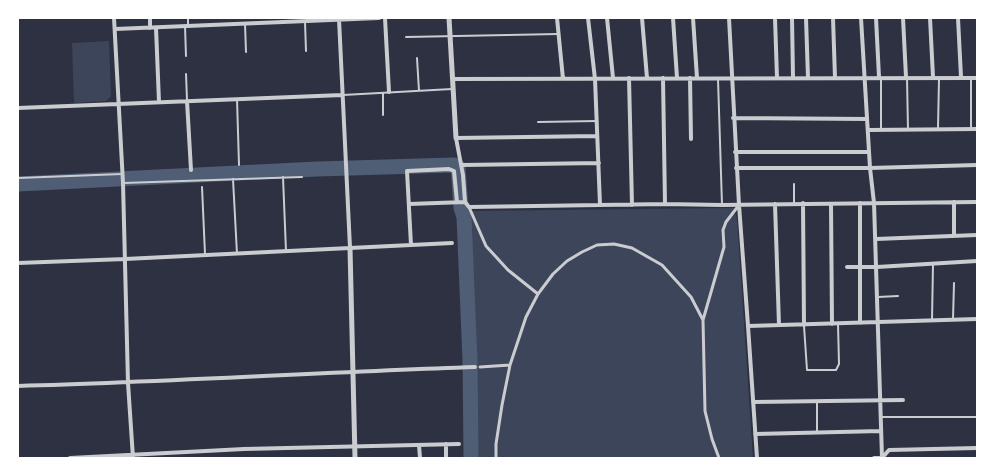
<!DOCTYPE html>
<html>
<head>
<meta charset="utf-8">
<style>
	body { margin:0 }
	#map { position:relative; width:995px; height:476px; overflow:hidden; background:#2d3142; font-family:Signika,sans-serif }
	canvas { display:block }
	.frame { position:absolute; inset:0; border:19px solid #fff; pointer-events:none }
</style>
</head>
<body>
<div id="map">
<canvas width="995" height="476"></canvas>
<div class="frame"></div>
</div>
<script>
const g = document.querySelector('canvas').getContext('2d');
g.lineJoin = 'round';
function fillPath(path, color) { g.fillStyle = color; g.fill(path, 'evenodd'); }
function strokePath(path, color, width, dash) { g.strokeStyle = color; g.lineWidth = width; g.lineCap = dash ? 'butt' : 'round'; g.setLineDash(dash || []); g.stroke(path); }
fillPath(new Path2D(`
	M 109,41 L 111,96 L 106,101 L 74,103 L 72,43 Z
	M 733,208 L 737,218 L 753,458 L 473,458 L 466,211 Z`), '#3c4559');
strokePath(new Path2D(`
	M 18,184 L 317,169 L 454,165 L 458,167 L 461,208 L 464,217 L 470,361 L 471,458`), '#4f5d75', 15);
strokePath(new Path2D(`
	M 188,18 L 188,25
	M 305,22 L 306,51
	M 245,24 L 246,52
	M 185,26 L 186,56
	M 406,37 L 558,34
	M 417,58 L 419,91
	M 186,74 L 187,100
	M 907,78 L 908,130
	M 718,79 L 722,205
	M 881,79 L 881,130
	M 971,79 L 971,128
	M 383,93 L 383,115
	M 343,95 L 452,89
	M 237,99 L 239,165
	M 538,122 L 597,121
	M 938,128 L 939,79
	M 283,177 L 286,251
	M 18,178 L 122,174
	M 233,179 L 237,254
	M 123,183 L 302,177
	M 794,184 L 794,203
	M 202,187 L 205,254
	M 878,297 L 898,296
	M 953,319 L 954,283
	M 932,320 L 933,264
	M 804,326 L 807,370 L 836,370 L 839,364 L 838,324
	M 817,402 L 817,431
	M 881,417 L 977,417`), '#caccd0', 2);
strokePath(new Path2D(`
	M 469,207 L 486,246 L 508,270 L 538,294
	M 703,320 L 724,247 L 723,230 L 726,222 L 739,205
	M 480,367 L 510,365
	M 496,458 L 496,444 L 502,405 L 510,365 L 526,317 L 538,294 L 553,274 L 567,261 L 582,252 L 597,245 L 614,244 L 632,248 L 662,265 L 691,297 L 703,320 L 705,411 L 712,439 L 719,458`), '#caccd0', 3);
strokePath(new Path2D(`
	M 114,18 L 123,183 L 128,383 L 133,458
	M 150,18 L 150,28
	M 385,18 L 389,92
	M 557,18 L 563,79
	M 588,18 L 595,79 L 600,205
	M 607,18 L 613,78
	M 642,18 L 647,78
	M 673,18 L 677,78
	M 693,18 L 697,78
	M 729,18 L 739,205 L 748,326 L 757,458
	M 775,18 L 777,78
	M 792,18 L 793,78
	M 806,18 L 808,78
	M 833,18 L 835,78
	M 861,18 L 870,168 L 874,203 L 882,458
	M 876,18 L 879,77
	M 903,18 L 906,77
	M 930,18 L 933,77
	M 958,18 L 961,77
	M 339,19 L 350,248
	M 156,28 L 159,102
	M 115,29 L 379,18
	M 629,78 L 632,205
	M 663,78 L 665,204
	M 690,78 L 691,139
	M 453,79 L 977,78
	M 187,101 L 191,170
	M 18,108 L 342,95
	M 733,118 L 867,119
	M 868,130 L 977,129
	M 597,136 L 456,138 L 463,175 L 465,202 L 469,207 L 665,204 L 722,205 L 977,202
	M 735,152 L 869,152
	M 462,165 L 599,163
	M 736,168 L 870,168 L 977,165
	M 954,202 L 954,235
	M 803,203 L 804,325
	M 860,203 L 860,323
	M 409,204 L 465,202
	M 775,204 L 779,325
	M 831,204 L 832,324
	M 876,239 L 977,235
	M 411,245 L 407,171 L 449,169 L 454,171 L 457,202
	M 18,263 L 125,259 L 452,243
	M 847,267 L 877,267 L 977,261
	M 748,326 L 977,319
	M 18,386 C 171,382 323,372 475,367
	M 753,402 L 903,400
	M 755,434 L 881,431
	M 446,444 L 446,458
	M 419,445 L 420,458
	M 70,458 L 244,449 L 459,444
	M 874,458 L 882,458 L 889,450 L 977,448`), '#caccd0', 4);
strokePath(new Path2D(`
	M 449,18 L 456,138
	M 350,248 L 355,458`), '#caccd0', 5);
</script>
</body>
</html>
